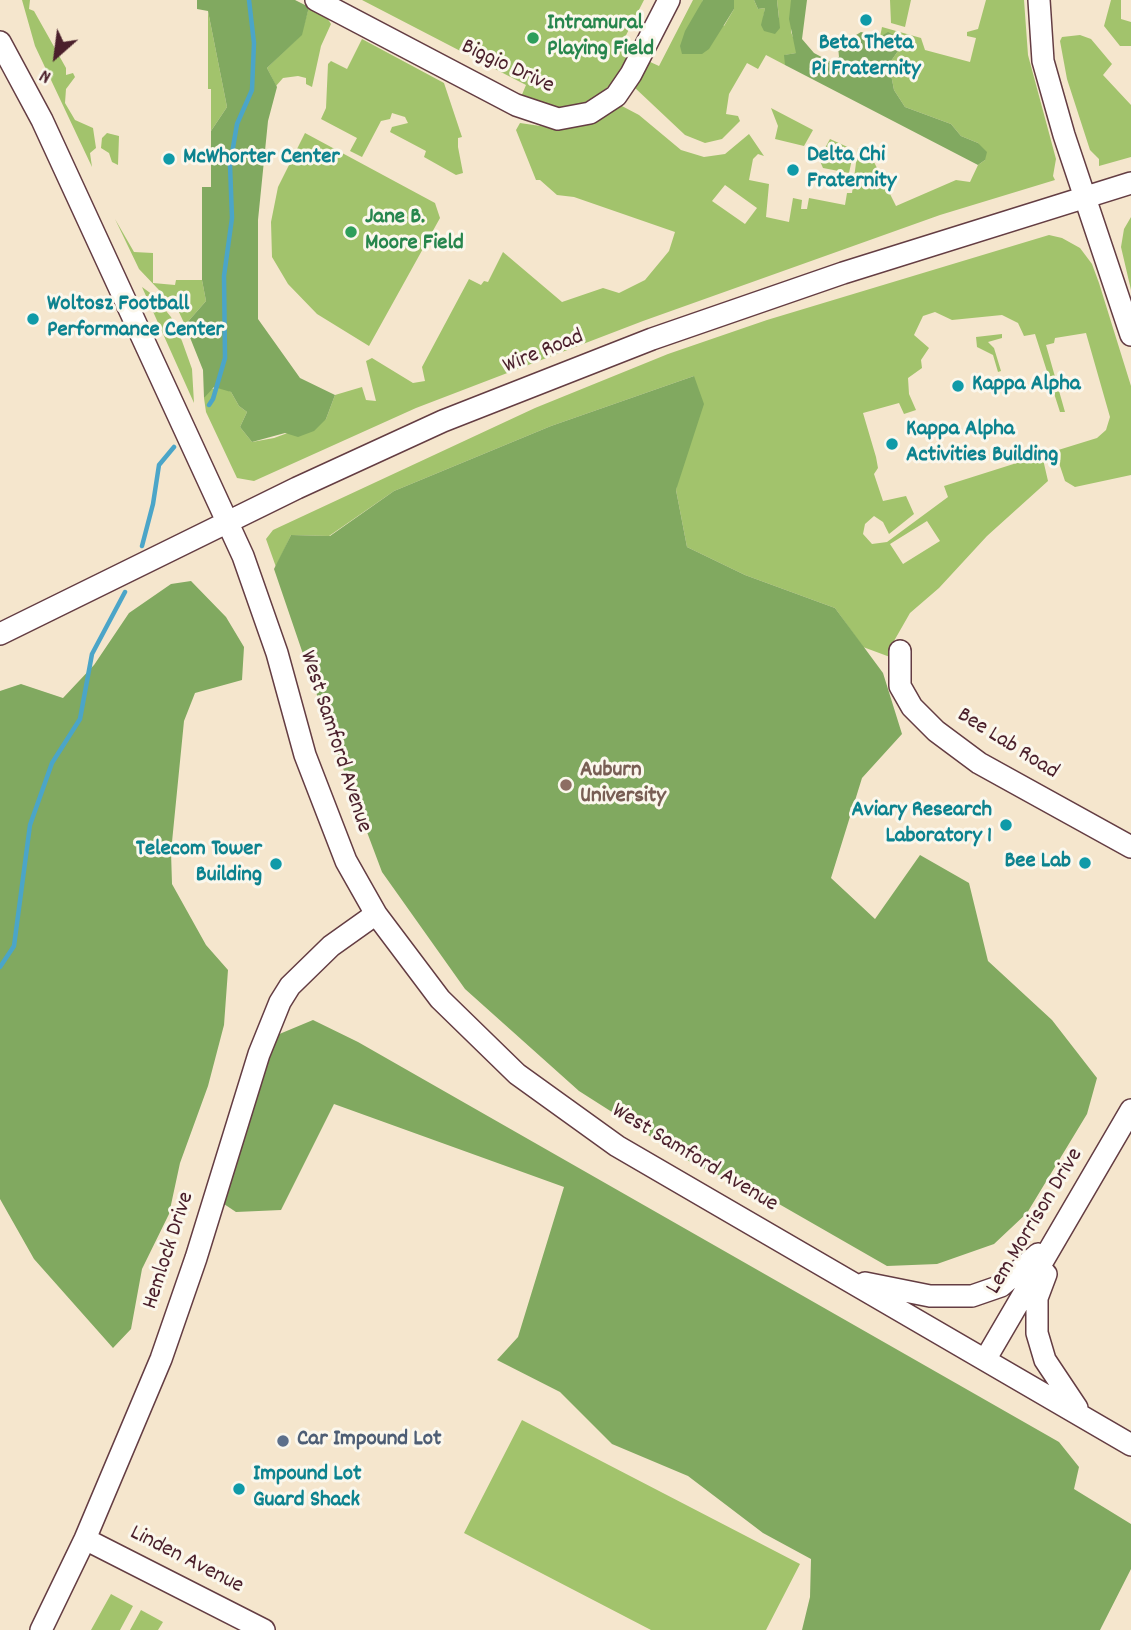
<!DOCTYPE html>
<style>
body{margin:0}
#map{position:relative;width:1131px;height:1630px;overflow:hidden;background:#f5e6cd;font-family:Dekko,sans-serif}
canvas{display:block}
.north{position:absolute;left:21px;top:21px;width:70px;height:70px;-webkit-text-stroke:5px #fbf7ec;paint-order:stroke;rotate:208deg;font-size:19px;font-weight:700;line-height:28px;text-align:center;color:#4a1f2b}
.north::after{content:'';display:block;margin:auto;width:24px;height:32px;background:#4a1f2b;clip-path:polygon(50% 0,100% 100%,50% 72%,0 100%)}
</style>
<div id="map">
<canvas width="1131" height="1630"></canvas>
<div class="north">N</div>
</div>
<script>
const g = document.querySelector('canvas').getContext('2d');
g.lineJoin = 'round';
function fillPath(path, color) { g.fillStyle = color; g.fill(path, 'evenodd'); }
const shape = rows => new Path2D(rows.map(r => 'M' + r).join(''));
function stroke(path, color, width, dash) { g.strokeStyle = color; g.lineWidth = width; g.lineCap = dash ? 'butt' : 'round'; g.setLineDash(dash || []); g.stroke(path); }
function drawText(font, color, halo, rows, align = 'center') {
  g.font = font + ' Dekko,sans-serif'; g.lineWidth = 6; g.setLineDash([]); g.textBaseline = 'middle'; g.strokeStyle = halo; g.fillStyle = color; for (const [text, x, y, turn = 0] of rows) {
    g.save(); g.translate(x, y); g.rotate((+turn || 0) * Math.PI / 180); g.textAlign = isNaN(turn) ? turn : align; if (halo) g.strokeText(text, 0, 0); g.fillText(text, 0, 0); g.restore();
  }
}
fillPath(shape([
 [22,0,30,0,29,9,34,11,66,68,66,75,73,73,75,77,66,89,65,103,75,120,93,128,96,148,90,153,92,167,35,46],
 [362,0,644,0,621,45,633,53,616,80,589,103,563,110,521,97,526,85],
 [693,0,703,0,700,10,724,26,734,9,734,0,754,0,758,9,765,8,763,19,779,18,777,0,791,0,791,32,796,45,796,53,785,55,785,65,766,55,758,69,747,63,729,94,726,114,738,116,740,121,722,139,705,143,685,135,634,87,648,61,659,66],
 [890,0,911,0,905,27,891,23],
 [986,0,1024,0,1028,55,1056,159,1053,176,1055,180,940,215,643,321,416,408,254,481,237,478,206,412,204,398,208,390,221,387,231,392,239,406,247,412,240,427,252,442,274,438,326,419,335,395,362,387,366,400,376,401,366,361,372,358,413,383,425,381,422,367,469,279,481,285,484,281,488,282,503,252,562,302,603,288,619,293,645,280,669,251,675,232,574,197,557,195,540,180,536,180,516,130,520,123,554,128,577,127,598,120,620,105,639,115,681,150,704,157,725,154,749,134,764,156,758,154,753,159,749,180,769,184,766,217,789,222,793,198,802,200,801,209,807,209,809,198,845,205,847,193,852,193,858,148,873,160,896,206,956,180,970,182,978,165,985,160,978,143,961,136,951,124,905,107,894,90,889,64,898,51,880,37,882,27,921,38,925,50,970,62,976,38,967,36,967,32,978,29],
 [725,185,757,208,745,224,712,201],
 [1111,0,1121,0,1121,19,1131,22,1131,46,1120,46,1104,26],
 [309,7,326,16,331,24,321,46,312,87,306,84,306,78,298,76,283,78,276,86,267,68,301,35],
 [208,11,227,107,211,131,211,89,208,89],
 [1080,35,1091,39,1112,64,1103,75,1131,105,1131,157,1099,166,1099,159,1090,150,1067,79,1060,41,1062,37],
 [362,39,444,83,462,137,458,138,458,147,463,173,456,175,424,157,426,151,390,132,392,127,408,123,405,117,392,113,390,119,381,121,362,157,350,151,357,138,321,119,326,108,328,64,331,61,347,69],
 [771,108,813,130,804,146,775,139,778,126],
 [107,133,119,136,118,165,112,162,109,153,101,148,102,138],
 [305,133,435,203,440,218,369,346,317,314,288,284,272,257,271,222,278,187],
 [830,139,854,150,849,173,823,168,819,159],
 [1131,217,1131,290,1121,247,1124,229],
 [115,219,134,252,153,253,153,283,175,285,176,280,202,280,206,301,185,325,178,310,139,269],
 [1049,235,1062,238,1080,248,1092,264,1099,283,1131,386,1131,475,1075,487,1065,481,1055,451,1097,438,1106,430,1110,417,1086,333,1055,338,1054,343,1046,345,1065,412,1060,412,1035,334,1024,336,1018,323,1002,315,952,320,935,312,923,316,914,335,929,348,921,360,922,368,908,378,909,394,916,410,904,414,899,403,863,413,876,457,878,468,874,474,883,501,906,496,914,514,889,534,883,522,874,516,865,524,863,534,872,544,887,542,948,497,944,486,1042,455,1048,481,987,536,939,588,910,613,894,641,890,657,863,647,835,608,745,575,687,547,676,490,694,376,551,426,394,491,329,536,291,535,276,567,266,539,273,530,535,408,668,354,767,320],
 [927,521,940,541,903,564,890,544],
 [142,287,153,295,171,317,182,341,192,369,194,403],
 [1002,334,1002,338,988,342,994,348,1001,371,998,372,993,355,977,347,976,337],
 [522,1420,800,1564,766,1630,651,1630,464,1533],
 [111,1594,133,1606,120,1630,91,1630],
 [141,1610,163,1622,158,1630,130,1630]
]), '#a2c36c');
fillPath(shape([
 [197,0,295,0,309,7,302,35,267,68,277,87,268,121,258,220,258,319,300,378,335,395,326,419,314,431,298,437,285,433,252,442,240,427,247,412,239,406,231,392,214,387,204,398,203,370,185,325,206,301,202,280,202,187,211,187,211,131,227,107,208,11,197,9],
 [703,0,734,0,734,9,709,49,702,54,682,54,680,46,685,31],
 [754,0,777,0,780,28,775,34,764,31,761,25,765,8,758,9],
 [791,0,807,0,802,39,814,53,831,62,839,57,838,46,861,32,880,37,888,32,897,37,898,51,889,64,894,90,905,107,951,124,961,136,978,143,987,152,985,160,978,165,785,65,784,55,796,53,789,19],
 [694,376,704,404,676,490,687,547,745,575,835,608,883,673,902,734,862,778,831,878,875,919,920,855,969,883,988,961,1052,1020,1097,1078,1087,1114,1027,1213,994,1244,937,1264,887,1266,772,1200,692,1163,579,1091,465,989,382,872,332,739,274,569,291,535,330,536,394,491,551,426],
 [191,581,226,617,244,647,242,680,195,693,184,721,171,852,172,884,206,945,228,970,224,1025,208,1086,180,1163,169,1214,142,1269,131,1329,113,1348,34,1259,0,1199,0,691,21,684,63,698,94,665,129,613,171,584],
 [313,1020,358,1042,1059,1442,1079,1467,1074,1489,1131,1524,1131,1569,1100,1630,802,1630,810,1597,811,1559,763,1533,688,1476,612,1444,560,1392,497,1360,518,1337,564,1187,334,1104,281,1210,236,1212,215,1198,265,1040]
]), '#81a960');
stroke(shape([
 [209,405,213,399,225,358,224,276,232,218,230,165,237,124,252,90,254,43,249,0],
 [142,546,153,504,159,465,174,447],
 [0,967,14,946,30,825,52,763,80,719,92,654,125,592]
]), '#4ba5c8', 4.5);
const minor = shape([
 [316,0,516,105,558,119,590,113,616,96,631,74,669,0],
 [1039,0,1043,61,1064,135,1131,335],
 [0,42,42,120,243,556,277,653,305,755,346,861,376,914,440,999,517,1074,617,1146,1131,1445],
 [0,634,297,488,443,421,652,339,843,273,1131,183],
 [900,651,900,686,912,707,936,731,979,763,1131,847],
 [1046,1274,1037,1298,1037,1333,1045,1360,1077,1408],
 [865,1283,930,1296,972,1296,1001,1286,1038,1254],
 [985,1360,1131,1110],
 [85,1539,264,1630],
 [41,1630,85,1539,161,1359,196,1258,259,1054,280,1002,290,986,331,946,376,914]
]);
stroke(minor, '#643d43', 24);
stroke(minor, '#fff', 21);
for (const [x, y, r, color] of [
 [866,20,7,"#0f9aa8"],
 [533,38,7,"#2e9e5b"],
 [169,159,7,"#0f9aa8"],
 [793,170,7,"#0f9aa8"],
 [351,232,7,"#2e9e5b"],
 [33,319,7,"#0f9aa8"],
 [958,386,7,"#0f9aa8"],
 [892,444,7,"#0f9aa8"],
 [566,785,7,"#8d6e63"],
 [1006,825,7,"#0f9aa8"],
 [1085,863,7,"#0f9aa8"],
 [276,864,7,"#0f9aa8"],
 [283,1441,7,"#5c6f8a"],
 [239,1489,7,"#0f9aa8"]
]) { const dot = new Path2D(); dot.arc(x, y, r, 0, 2 * Math.PI); g.fillStyle = color; g.fill(dot); stroke(dot, '#fbf7ec', 2.5); }
drawText('bold 23px', '#27864d', '#fbf7ec', [
 ["Intramural",547,25],
 ["Playing Field",547,51],
 ["Jane B.",365,219],
 ["Moore Field",365,245]
], 'left');
drawText('bold 23px', '#0d838f', '#fbf7ec', [
 ["Beta Theta",866,45,"center"],
 ["Pi Fraternity",866,71,"center"],
 ["Delta Chi",807,157],
 ["Fraternity",807,183],
 ["McWhorter Center",183,159],
 ["Woltosz Football",47,306],
 ["Performance Center",47,332],
 ["Kappa Alpha",972,386],
 ["Kappa Alpha",906,431],
 ["Activities Building",906,457],
 ["Aviary Research",992,812,"right"],
 ["Laboratory 1",992,838,"right"],
 ["Telecom Tower",262,851,"right"],
 ["Building",262,877,"right"],
 ["Bee Lab",1071,863,"right"],
 ["Impound Lot",253,1476],
 ["Guard Shack",253,1502]
], 'left');
drawText('23px', '#4a1f2b', '#fbf7ec', [
 ["Biggio Drive",507,68,25],
 ["Wire Road",544,353,-22],
 ["West Samford Avenue",334,742,72],
 ["Bee Lab Road",1007,745,32],
 ["West Samford Avenue",694,1159,31],
 ["Lem Morrison Drive",1036,1222,-59],
 ["Hemlock Drive",170,1251,-72],
 ["Linden Avenue",186,1561,27]
]);
drawText('bold 23px', '#785e54', '#fbf7ec', [
 ["Auburn",580,772],
 ["University",580,798]
], 'left');
drawText('bold 23px', '#4e5e75', '#fbf7ec', [
 ["Car Impound Lot",297,1441]
], 'left');
</script>
